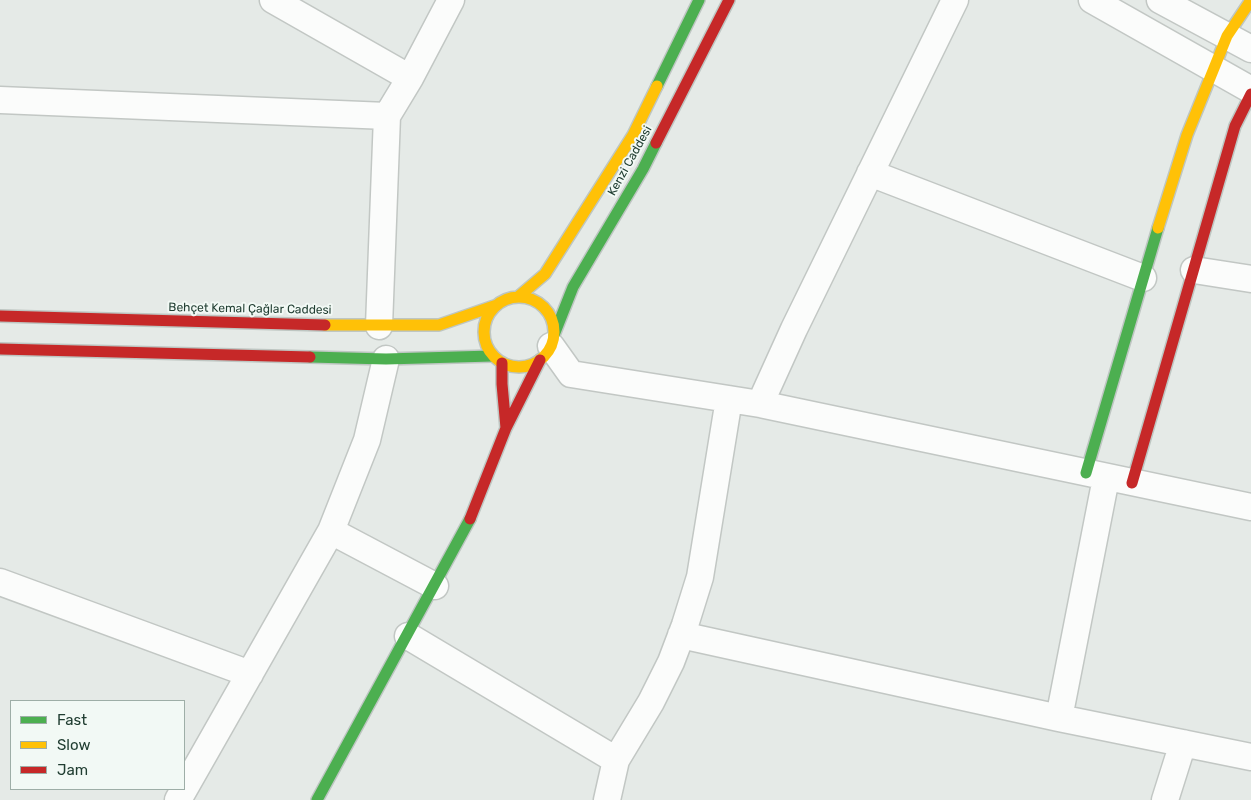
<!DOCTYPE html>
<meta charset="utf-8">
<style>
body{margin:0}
#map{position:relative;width:1251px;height:800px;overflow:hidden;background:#e5eae7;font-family:Rubik,sans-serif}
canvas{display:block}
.legend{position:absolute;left:10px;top:700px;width:175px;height:90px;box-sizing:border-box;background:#f2f9f5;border:1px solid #9eaea7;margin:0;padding:6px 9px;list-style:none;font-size:15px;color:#213e32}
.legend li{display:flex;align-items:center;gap:10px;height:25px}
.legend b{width:25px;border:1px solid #9eaea7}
</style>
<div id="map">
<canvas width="1251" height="800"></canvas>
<ul class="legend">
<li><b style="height:6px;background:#4caf50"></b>Fast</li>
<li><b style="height:6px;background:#ffc107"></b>Slow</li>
<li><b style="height:6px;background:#c62828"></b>Jam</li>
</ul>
</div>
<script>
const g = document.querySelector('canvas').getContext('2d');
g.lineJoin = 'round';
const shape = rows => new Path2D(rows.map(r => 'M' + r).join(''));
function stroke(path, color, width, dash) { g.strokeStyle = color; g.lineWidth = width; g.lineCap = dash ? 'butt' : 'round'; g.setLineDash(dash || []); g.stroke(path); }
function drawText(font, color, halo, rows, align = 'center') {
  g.font = font + ' Rubik,sans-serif'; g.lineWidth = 4; g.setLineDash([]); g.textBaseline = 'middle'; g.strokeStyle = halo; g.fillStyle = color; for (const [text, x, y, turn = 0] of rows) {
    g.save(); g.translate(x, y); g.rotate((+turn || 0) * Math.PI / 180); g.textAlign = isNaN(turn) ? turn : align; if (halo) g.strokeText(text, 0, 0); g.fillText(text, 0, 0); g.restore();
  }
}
const street = shape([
 [273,0,410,78],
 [1092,0,1251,90],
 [1160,0,1251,49],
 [0,100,387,116],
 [870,173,1143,278],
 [1194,270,1251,279],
 [379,326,387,116,410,78,451,0],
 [551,346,571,374,760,404,1251,507],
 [760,404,794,329,955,0],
 [331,531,435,586],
 [0,582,250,674],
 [681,635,1059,718,1251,757],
 [408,636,616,760,651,702,671,662,685,625,700,577,729,399],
 [1059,718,1106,478],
 [178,800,331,531,367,440,386,359],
 [607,800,616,760],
 [1165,800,1183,743]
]);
const fast = shape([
 [657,86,699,0],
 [554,335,573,287,643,169,656,143],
 [310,357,386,359,492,356],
 [1086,473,1158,228],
 [317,800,470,519]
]);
const slow = shape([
 [1158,228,1187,135,1227,36,1251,0],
 [518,297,545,274,633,135,657,86],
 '484 332a35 35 0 1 1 70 0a35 35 0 1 1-70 0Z',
 [325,325,439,325,497,305]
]);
const jam = shape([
 [656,143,729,0],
 [0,316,325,325],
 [0,349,310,357],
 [502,363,502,384,506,428,540,360],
 [1132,483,1235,126,1251,94],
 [470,519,506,428]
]);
stroke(street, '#c2c7c4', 29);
stroke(fast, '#bec6c2', 14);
stroke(slow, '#bec6c2', 14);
stroke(jam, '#bec6c2', 14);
stroke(street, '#fbfcfb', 26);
stroke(fast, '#4caf50', 11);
stroke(slow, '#ffc107', 11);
stroke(jam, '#c62828', 11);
drawText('12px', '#213e32', '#f2f9f5', [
 ["Kenzi Caddesi",630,161,-61],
 ["Behçet Kemal Çağlar Caddesi",250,309,1]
]);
</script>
